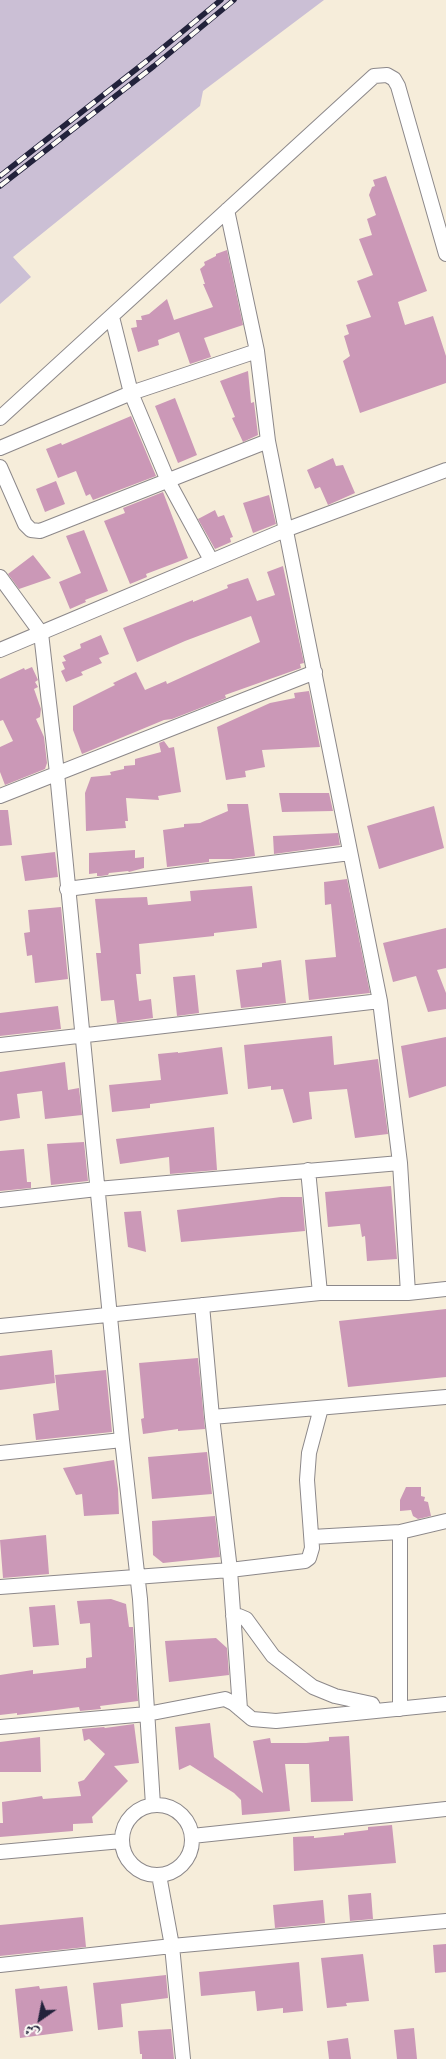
<!DOCTYPE html>
<meta charset="utf-8">
<style>
body{margin:0}
#map{position:relative;width:446px;height:2059px;overflow:hidden;background:#f6edda;font-family:"Libre Caslon Text",Amiri,serif}
canvas{display:block}
.north{position:absolute;left:15px;top:1994px;width:50px;height:50px;-webkit-text-stroke:4px #fdfcf7;paint-order:stroke;rotate:213deg;font-size:14px;font-weight:700;line-height:20px;text-align:center;color:#22223b}
.north::after{content:'';display:block;margin:auto;width:18px;height:22px;background:#22223b;clip-path:polygon(50% 0,100% 100%,50% 72%,0 100%)}
</style>
<div id="map">
<canvas width="446" height="2059"></canvas>
<div class="north">ش</div>
</div>
<script>
const g = document.querySelector('canvas').getContext('2d');
g.lineJoin = 'round';
function fillPath(path, color) { g.fillStyle = color; g.fill(path, 'evenodd'); }
const shape = rows => new Path2D(rows.map(r => 'M' + r).join(''));
function stroke(path, color, width, dash) { g.strokeStyle = color; g.lineWidth = width; g.lineCap = dash ? 'butt' : 'round'; g.setLineDash(dash || []); g.stroke(path); }
fillPath(shape([
 [0,0,324,0,203,91,200,106,13,257,31,277,0,304]
]), '#cbbfd5');
fillPath(shape([
 [386,176,427,291,398,302,405,325,433,316,446,356,446,383,360,413,343,361,350,356,344,336,349,334,346,325,371,317,357,281,373,275,359,239,372,235,367,219,376,215,369,195,372,187,375,186,373,180],
 [227,250,243,325,204,338,211,357,190,364,179,332,158,340,159,345,138,352,131,328,137,327,136,320,142,320,141,316,149,314,167,299,174,320,213,307,203,284,205,284,200,269,205,265,204,262,216,256,216,254],
 [248,371,251,403,254,402,258,435,243,442,232,418,235,417,220,381],
 [175,398,197,455,178,463,155,406],
 [131,416,156,476,93,500,90,494,86,496,76,471,58,478,46,449,61,443,62,445],
 [333,458,336,466,343,465,355,493,328,505,320,487,315,489,307,470],
 [56,481,65,504,45,512,36,489],
 [163,492,188,558,146,574,147,577,130,584,104,521,125,513,123,508],
 [269,495,276,524,253,533,243,503],
 [215,510,218,517,224,515,233,537,230,538,231,542,215,549,198,519],
 [84,530,108,591,85,600,86,602,70,609,59,582,81,573,66,536],
 [33,555,51,578,19,589,8,574],
 [283,566,304,663,300,664,301,668,225,695,226,698,172,719,164,720,82,754,73,730,73,706,115,685,113,683,136,672,145,690,166,681,167,684,260,642,251,616,185,641,137,662,123,628,193,600,193,602,228,588,227,585,248,578,257,601,275,595,267,572],
 [101,635,109,654,99,658,102,663,81,672,83,675,66,682,61,671,65,669,62,662,66,661,63,656,81,648,80,644],
 [32,667,38,680,35,682,38,687,34,689,41,709,40,717,36,719,44,737,47,763,45,769,5,785,0,772,0,747,13,741,3,720,0,721,0,679,24,668,25,670],
 [309,691,320,747,262,750,265,767,245,771,246,777,226,780,217,727,270,703,295,698,294,693],
 [164,741,169,748,174,747,181,792,158,796,159,800,126,798,128,821,125,821,126,828,86,831,85,793,91,777,111,775,110,772,124,769,124,766,135,765,135,759,161,752,159,743],
 [279,793,329,793,333,811,282,812],
 [227,804,248,804,255,856,233,859,209,859,209,862,167,867,163,830,184,827,184,824,200,823,228,811],
 [434,806,444,848,379,869,367,826],
 [0,810,8,810,12,845,0,846],
 [338,833,340,845,274,854,273,836],
 [135,850,135,858,144,857,144,868,129,872,128,871,109,873,108,875,101,876,97,876,97,873,89,874,89,853],
 [55,852,58,877,25,881,21,856],
 [347,879,370,993,309,1000,305,960,336,957,331,904,325,905,324,882],
 [252,886,257,928,214,933,214,936,139,944,141,974,136,974,139,1001,151,999,153,1018,117,1023,114,1000,101,1001,96,953,101,953,95,899,147,897,148,905,191,901,190,891],
 [61,907,68,979,35,983,32,955,27,956,24,933,30,932,28,910],
 [446,928,446,968,437,970,446,993,446,1009,428,1012,416,976,393,982,383,943],
 [281,960,286,1003,241,1008,236,970,262,967,262,963],
 [195,975,199,1013,177,1016,173,977],
 [58,1006,61,1029,0,1036,0,1013],
 [332,1036,334,1065,378,1059,388,1134,355,1138,347,1089,309,1092,312,1119,293,1123,283,1089,271,1090,271,1086,248,1089,244,1045],
 [446,1037,446,1086,409,1098,401,1046],
 [222,1047,228,1094,150,1104,150,1108,112,1112,109,1085,161,1080,158,1054,178,1052,178,1053],
 [65,1062,68,1090,79,1088,82,1115,45,1119,42,1091,17,1094,20,1118,0,1121,0,1072],
 [214,1127,217,1170,170,1174,169,1157,120,1164,116,1139],
 [84,1142,88,1181,51,1185,47,1144],
 [24,1149,27,1182,31,1182,31,1188,0,1191,0,1151],
 [391,1186,397,1259,367,1261,365,1236,362,1237,360,1224,328,1227,325,1192],
 [281,1197,302,1197,305,1231,181,1242,177,1210],
 [141,1211,146,1252,128,1247,124,1212],
 [446,1309,446,1377,348,1387,339,1321],
 [52,1350,55,1383,0,1390,0,1356],
 [198,1358,205,1429,178,1431,178,1429,143,1434,141,1419,144,1418,139,1363],
 [106,1370,112,1432,36,1440,33,1414,59,1410,55,1375],
 [207,1452,212,1494,152,1499,148,1457],
 [114,1460,118,1489,119,1514,84,1516,82,1494,76,1495,63,1468],
 [406,1487,421,1487,421,1496,425,1497,424,1501,428,1502,431,1516,418,1519,413,1516,411,1510,400,1511,400,1500],
 [215,1516,220,1557,163,1563,153,1555,152,1521],
 [46,1535,49,1574,3,1578,0,1540],
 [111,1599,126,1604,129,1627,133,1627,138,1701,100,1706,101,1709,80,1711,79,1707,17,1715,17,1713,0,1715,0,1675,33,1670,33,1674,86,1668,86,1658,92,1657,90,1623,80,1624,77,1601],
 [55,1605,59,1645,33,1647,29,1607],
 [216,1638,227,1648,229,1675,169,1682,165,1641],
 [210,1723,214,1757,263,1793,253,1741,270,1738,271,1743,306,1743,329,1741,329,1737,349,1736,353,1801,311,1802,309,1764,285,1764,290,1811,242,1815,241,1800,234,1793,190,1765,179,1770,175,1727],
 [134,1724,139,1763,114,1766,128,1781,92,1817,93,1823,73,1824,73,1831,0,1837,0,1823,3,1823,2,1802,42,1796,43,1799,81,1796,78,1782,84,1780,105,1754,89,1739,84,1741,82,1729,104,1727,105,1728],
 [40,1737,41,1772,0,1772,0,1742],
 [392,1825,396,1863,294,1871,293,1837,314,1836,314,1838,344,1835,344,1833,368,1830,368,1827],
 [371,1893,373,1919,350,1921,348,1895],
 [323,1900,325,1923,275,1928,273,1905],
 [83,1917,86,1947,0,1956,0,1925],
 [446,1944,446,1972,435,1973,433,1945],
 [363,1954,369,2001,346,2003,347,2006,327,2008,321,1958],
 [299,1962,303,2011,283,2013,283,2008,257,2011,255,1991,201,1996,199,1972],
 [166,1975,168,1998,121,2004,123,2027,98,2030,93,1983],
 [39,1986,40,1989,67,1986,73,2031,20,2038,15,1989],
 [414,2028,417,2059,397,2059,394,2030],
 [171,2029,174,2059,142,2059,142,2054,140,2054,138,2031],
 [348,2038,351,2059,329,2059,327,2041]
]), '#cb98b7');
const minor = shape([
 [227,210,257,351,268,441,380,1001,400,1163,408,1293],
 [112,317,131,393,168,481,211,560],
 [0,418,374,76,387,75,394,79,398,86,446,254],
 [0,448,131,393,257,351],
 [0,467,25,524,31,530,40,531,268,441],
 [0,577,41,633,57,773,122,1440,140,1599,153,1805],
 [0,650,285,530,446,470],
 [0,796,315,672],
 [67,889,350,853],
 [0,1045,380,1001],
 [308,1170,320,1293],
 [0,1200,97,1189,400,1163],
 [202,1305,212,1417,230,1570,240,1709],
 [0,1326,320,1293,408,1293,446,1289],
 [212,1417,446,1397],
 [0,1453,122,1440],
 [312,1537,400,1532,446,1521],
 [0,1587,230,1570,305,1561,309,1558,312,1548,307,1480,309,1453,321,1408],
 [233,1616,239,1616,246,1619,273,1656,313,1687,335,1696,372,1704,375,1711],
 [400,1709,400,1532],
 [0,1727,147,1714,225,1699,233,1703,252,1719,276,1721,446,1704],
 '122 1840a35 35 0 1 1 70 0a35 35 0 1 1-70 0Z',
 [192,1836,446,1809],
 [0,1852,122,1841],
 [159,1875,172,1946,183,2059],
 [0,1965,172,1946,446,1921]
]);
stroke(minor, '#8c888a', 16);
stroke(minor, '#fff', 14);
const rail = shape([
 [0,176,148,60,221,0],
 [0,186,154,66,234,0]
]);
stroke(rail, '#22223b', 5.5);
stroke(rail, '#fdfcf7', 4, [11]);
</script>
